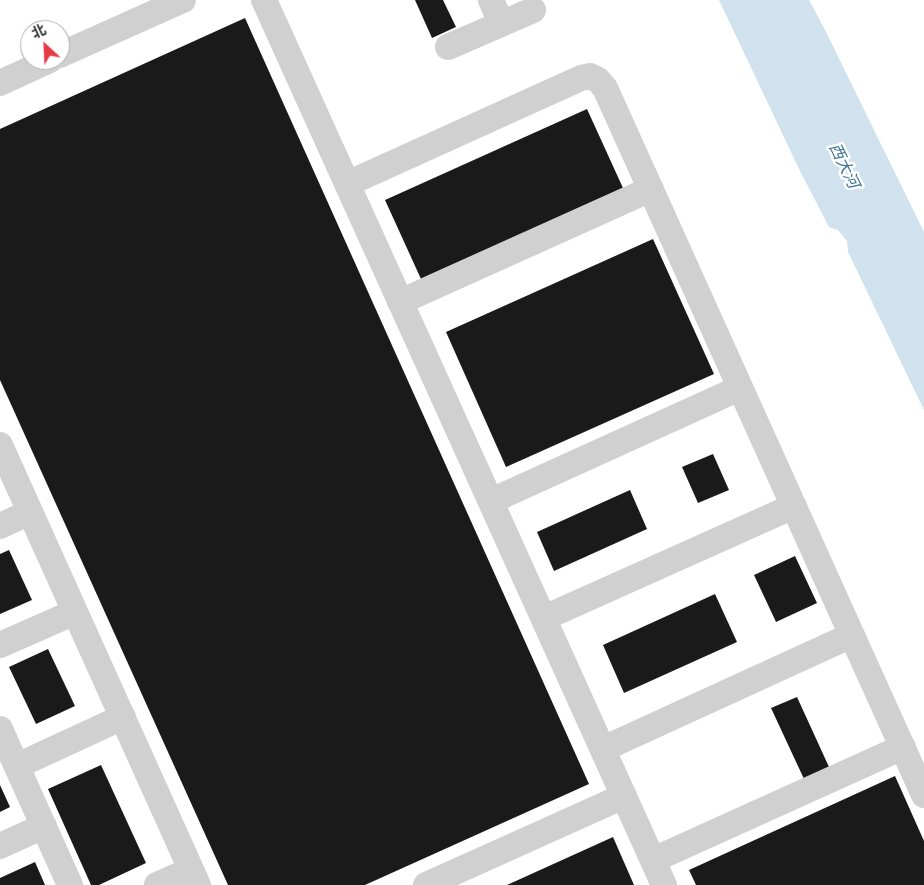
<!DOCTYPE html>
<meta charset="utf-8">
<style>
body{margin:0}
#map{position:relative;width:924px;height:885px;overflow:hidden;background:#fff;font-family:"Sofia Sans Condensed","Noto Sans SC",sans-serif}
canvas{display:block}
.north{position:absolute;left:20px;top:20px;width:50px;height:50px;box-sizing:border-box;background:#fff;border:1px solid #adadad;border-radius:50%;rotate:335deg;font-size:14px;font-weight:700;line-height:20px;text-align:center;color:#333}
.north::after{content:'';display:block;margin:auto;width:18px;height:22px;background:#e63946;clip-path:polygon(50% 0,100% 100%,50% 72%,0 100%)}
</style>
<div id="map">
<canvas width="924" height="885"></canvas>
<div class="north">北</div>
</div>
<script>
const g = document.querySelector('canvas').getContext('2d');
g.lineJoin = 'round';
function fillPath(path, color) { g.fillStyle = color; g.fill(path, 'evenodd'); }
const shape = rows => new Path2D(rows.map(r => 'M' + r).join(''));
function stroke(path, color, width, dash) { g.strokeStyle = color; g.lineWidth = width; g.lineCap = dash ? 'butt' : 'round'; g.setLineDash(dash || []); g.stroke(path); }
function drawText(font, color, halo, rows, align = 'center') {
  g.font = font + ' "Sofia Sans Condensed","Noto Sans SC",sans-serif'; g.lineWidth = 5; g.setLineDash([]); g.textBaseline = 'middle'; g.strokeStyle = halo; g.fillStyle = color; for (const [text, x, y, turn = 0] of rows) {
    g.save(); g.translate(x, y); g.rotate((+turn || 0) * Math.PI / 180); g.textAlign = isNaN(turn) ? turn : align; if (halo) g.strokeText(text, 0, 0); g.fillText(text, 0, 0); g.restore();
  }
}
fillPath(shape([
 [719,0,809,0,825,30,924,232,924,410,848,252,847,241,838,230,829,227,800,171]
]), '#cfe2ee');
fillPath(shape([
 [415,0,443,0,456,27,432,38],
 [245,18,589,784,365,885,228,885,0,380,0,129],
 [587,109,623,188,421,279,385,200],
 [653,239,714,374,506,467,446,332],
 [713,454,729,490,698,503,682,467],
 [630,490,647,529,554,571,537,532],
 [9,550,32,600,0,614,0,554],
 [795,556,817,603,776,622,754,575],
 [715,594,737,642,624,693,603,645],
 [48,649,75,706,36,724,9,667],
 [797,697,829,767,804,779,771,708],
 [101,765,146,863,99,885,91,885,48,789],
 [895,776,924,841,924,885,696,885,689,870],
 [0,785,10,807,0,812],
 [613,837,634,885,507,885],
 [35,862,45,885,0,885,0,878]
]), '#1a1a1a');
stroke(shape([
 [264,0,664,885],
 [491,0,501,23],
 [448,47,533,10],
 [60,55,183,0],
 [0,83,50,60],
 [347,184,581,78,590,76,598,80,605,88,924,795],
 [400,302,651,189],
 [0,445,198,885],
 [491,501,740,388],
 [0,526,30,512],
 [544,618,794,506],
 [0,645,75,612],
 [0,729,70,885],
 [603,749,852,635],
 [17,766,123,717],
 [0,846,44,826],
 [653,860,903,747],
 [157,885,191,870],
 [426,885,624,796]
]), '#d0d0d0', 26);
drawText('italic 16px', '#3f7597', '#fff', [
 ["西大河",843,166,64]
]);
</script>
